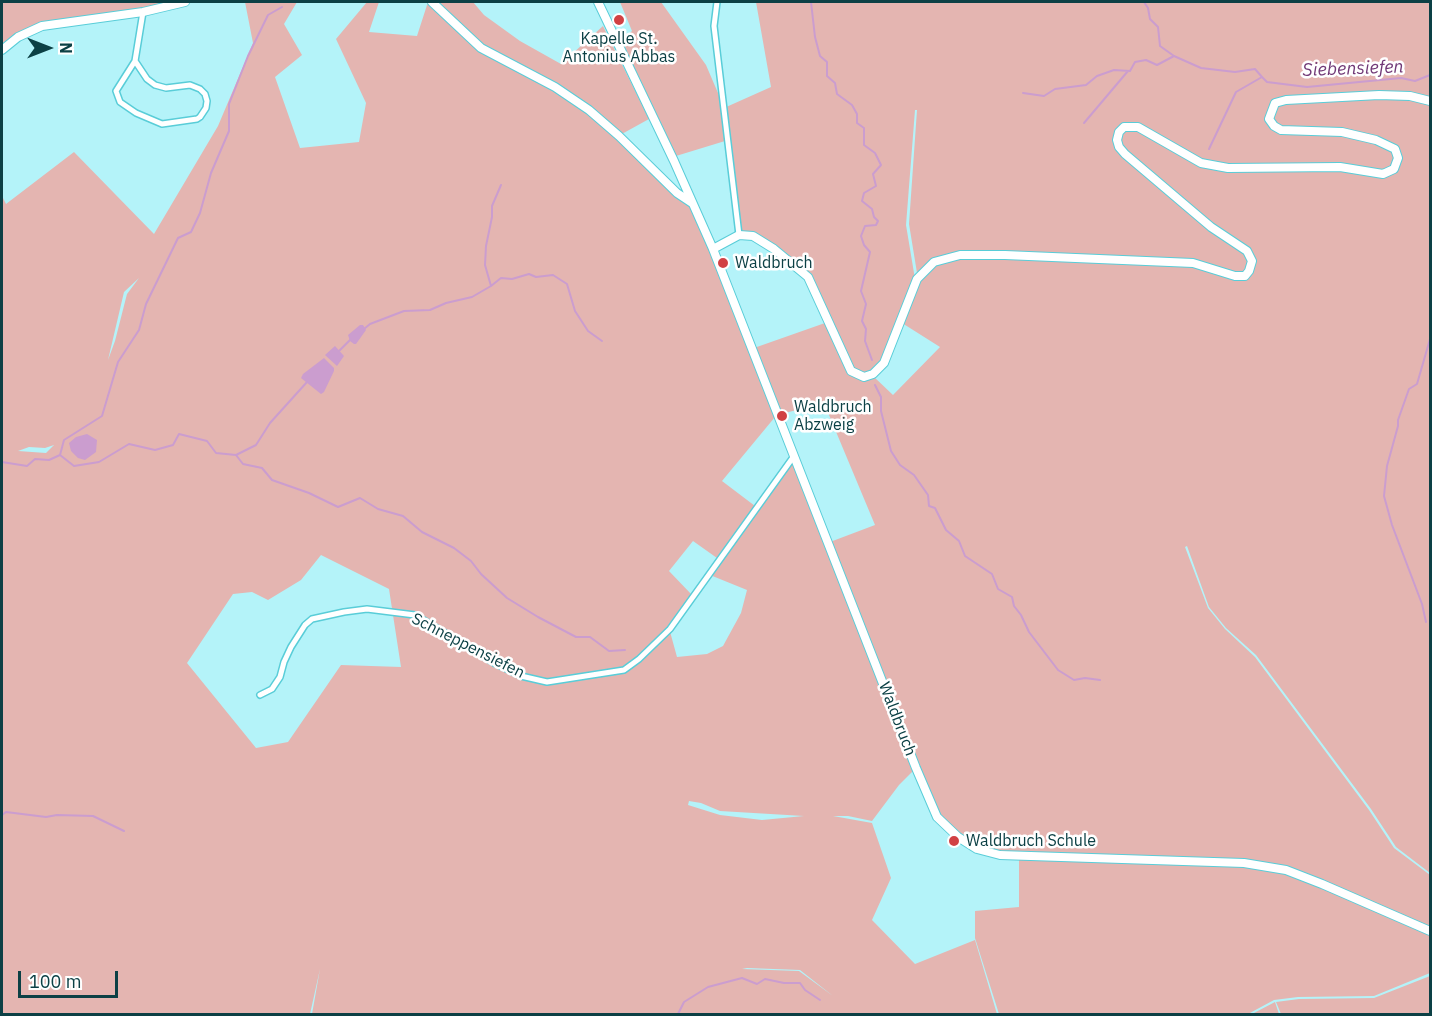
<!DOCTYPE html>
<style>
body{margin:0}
#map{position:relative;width:1432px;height:1016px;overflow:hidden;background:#b4f3f9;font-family:"IBM Plex Sans",sans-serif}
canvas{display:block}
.frame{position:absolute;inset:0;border:3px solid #0c4045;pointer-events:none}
.north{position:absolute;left:18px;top:18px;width:60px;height:60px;-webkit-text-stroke:4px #fff;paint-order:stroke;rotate:90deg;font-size:16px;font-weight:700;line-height:24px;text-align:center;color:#0c4045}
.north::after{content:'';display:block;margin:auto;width:21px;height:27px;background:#0c4045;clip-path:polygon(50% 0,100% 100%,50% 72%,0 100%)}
.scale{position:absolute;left:18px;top:971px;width:100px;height:27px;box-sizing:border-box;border:3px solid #0c4045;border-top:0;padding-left:8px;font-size:18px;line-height:21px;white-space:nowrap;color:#0c4045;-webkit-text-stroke:4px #fff;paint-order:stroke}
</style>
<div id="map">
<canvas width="1432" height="1016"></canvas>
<div class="frame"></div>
<div class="north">N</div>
<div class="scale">100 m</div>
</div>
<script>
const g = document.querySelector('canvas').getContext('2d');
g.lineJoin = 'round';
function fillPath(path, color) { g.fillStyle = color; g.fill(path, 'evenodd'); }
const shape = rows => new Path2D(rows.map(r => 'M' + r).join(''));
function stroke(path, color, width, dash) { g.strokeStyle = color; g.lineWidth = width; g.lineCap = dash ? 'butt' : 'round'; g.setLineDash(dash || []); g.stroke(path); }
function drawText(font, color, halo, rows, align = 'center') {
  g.font = font + ' "IBM Plex Sans",sans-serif'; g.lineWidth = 5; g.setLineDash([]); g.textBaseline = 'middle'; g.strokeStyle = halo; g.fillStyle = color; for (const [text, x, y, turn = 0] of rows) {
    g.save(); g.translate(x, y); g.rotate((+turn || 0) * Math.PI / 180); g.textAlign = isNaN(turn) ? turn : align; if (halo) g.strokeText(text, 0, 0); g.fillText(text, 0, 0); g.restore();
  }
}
fillPath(shape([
 [2,2,177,2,144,9,42,24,2,48],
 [245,2,297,2,284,24,302,55,275,77,300,148,359,142,366,103,336,39,367,2,379,2,369,32,417,36,428,2,430,2,480,50,554,89,587,111,691,205,711,251,775,417,722,481,755,506,717,558,693,541,669,571,692,595,669,628,677,657,707,654,723,646,741,613,747,590,710,575,794,459,915,769,899,785,872,821,848,816,833,816,872,823,891,878,872,920,915,964,975,940,997,1014,312,1014,320,969,310,1014,2,1014,2,196,6,204,74,152,154,234,218,126,253,43],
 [139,278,127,294,115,341,108,360,124,292],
 [54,445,46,453,18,451,29,447,45,448],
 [321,555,389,589,401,667,341,665,288,742,256,748,187,663,233,594,252,592,268,600,301,580],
 [689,801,701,803,720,811,804,816,762,820,720,815,688,805],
 [747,968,800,970,833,996,799,971,742,969],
 [435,2,473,2,484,15,520,41,561,64,603,26,649,119,620,135,590,109,483,47],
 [620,2,661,2,706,65,721,100,725,141,676,156,621,41,632,31],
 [756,2,1266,2,1298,3,1309,2,1430,2,1430,873,1396,847,1371,809,1256,655,1226,628,1209,607,1187,546,1185,547,1208,608,1225,629,1255,657,1369,810,1394,848,1430,875,1430,928,1322,881,1286,868,1245,861,1001,853,980,848,959,835,939,815,830,542,875,525,824,403,781,414,754,348,825,323,850,372,864,378,873,376,893,395,940,347,902,323,918,279,909,224,917,110,915,110,906,225,915,279,883,363,872,373,864,375,852,370,810,277,774,247,753,234,740,233,724,108,771,87],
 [1019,858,1244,865,1284,872,1430,933,1430,973,1374,996,1298,997,1274,1000,1248,1014,999,1014,975,938,975,911,1019,907],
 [1430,976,1430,1014,1281,1014,1276,1002,1299,999,1374,998],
 [1275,1002,1279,1014,1252,1014]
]), '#e4b5b1');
fillPath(shape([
 [360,325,363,325,366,330,356,344,354,344,350,341,348,335],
 [335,346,344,356,337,366,325,355],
 [324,358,334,368,334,371,324,392,321,394,301,378,303,374],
 [87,434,97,440,96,452,85,460,78,458,71,451,69,443,76,437]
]), '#cb9dcf');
stroke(shape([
 [811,2,815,37,820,56,827,62,827,76,835,83,837,94,852,105,857,114,857,123,864,128,864,145,875,153,881,165,873,174,876,186,864,193,862,201,872,209,874,217,878,221,876,225,865,226,861,236,864,245,870,252,861,291,866,304,862,321,866,329,865,341,872,360],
 [1144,2,1148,8,1150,19,1158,27,1160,46,1174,56],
 [1023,93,1044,96,1055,89,1086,85,1097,76,1114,70,1130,71,1135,62,1146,60,1157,65,1174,56,1201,68,1235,72,1255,69,1262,77],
 [1084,123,1128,71],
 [1209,149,1236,92,1262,77,1267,82,1307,87,1401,78,1415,81,1430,75],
 [491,286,501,278,512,279,529,274,536,277,553,275,567,284,575,311,588,331,602,341],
 [364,329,370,324,404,311,430,310,446,303,472,297,491,286,485,265,486,246,492,217,492,206,501,185],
 [339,351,350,340],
 [875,385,881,397,881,411,891,451,900,465,914,475,928,495,929,506,935,508,946,530,959,541,965,556,992,574,998,589,1012,597,1014,606,1021,615,1029,632,1058,670,1074,680,1085,678,1100,680],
 [60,455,64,440,102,416,118,362,139,330,146,304,178,238,191,232,200,213,211,173,229,131,229,104,248,56,268,15,282,7],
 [236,455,256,445,270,423,307,382],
 [2,462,27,466,35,459,49,460,60,455,74,466,99,462,129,444,155,450,173,445,179,434,207,441,216,453,236,455,243,464,262,468,272,480,309,493,338,507,360,498,378,509,403,516,422,532,454,548,471,561,481,574,507,598,538,617,576,637,590,637,609,651,625,650],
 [1426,622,1422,604,1392,525,1384,496,1387,466,1398,426,1398,420,1409,389,1417,384,1430,339],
 [2,815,6,812,46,817,57,815,93,816,124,831],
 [678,1014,684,1002,708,987,742,978,757,984,765,979,784,983,800,983,805,990,820,1000]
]), '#cb9dcf', 2);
const street = shape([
 [717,2,714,26,739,235],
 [135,61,147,79,155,85,166,88,190,85,200,89,205,94,207,101,206,108,200,117,197,119,162,124,136,113,120,102,116,91,135,61,143,12],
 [260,695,272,689,280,677,284,662,291,647,305,625,312,619,344,612,367,609,415,615,496,664,521,676,547,682,624,670,639,659,670,629,794,456]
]);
const secondary = shape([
 [432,2,481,48,555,87,589,110,619,136,677,193,692,203],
 [598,2,674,161,713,249,916,768,937,817,958,837,977,849,1000,855,1244,863,1286,870,1322,884,1430,931],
 [2,50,18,37,42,26,143,12,185,2],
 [713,249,739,235,753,236,774,249,808,277,851,371,864,377,873,374,884,363,917,279,934,262,960,255,1005,255,1193,263,1235,276,1245,276,1249,271,1252,261,1247,251,1211,227,1125,154,1119,147,1117,140,1119,132,1124,127,1138,127,1201,163,1228,168,1340,167,1383,174,1394,169,1398,158,1395,149,1376,140,1342,132,1281,130,1274,126,1269,119,1275,103,1286,100,1379,95,1410,96,1430,101]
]);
stroke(street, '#59cdd8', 8);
stroke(secondary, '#59cdd8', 10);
stroke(street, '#fff', 5);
stroke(secondary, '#fff', 8);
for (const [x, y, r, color] of [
 [619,20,6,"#d14144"],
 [723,263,6,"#d14144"],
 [782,416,6,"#d14144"],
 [954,841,6,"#d14144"]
]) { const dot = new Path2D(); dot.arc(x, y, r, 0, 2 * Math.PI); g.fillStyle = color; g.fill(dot); stroke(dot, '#fff', 2); }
drawText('16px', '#0c4045', '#fff', [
 ["Kapelle St.",619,39,"center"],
 ["Antonius Abbas",619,57,"center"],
 ["Waldbruch",735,263],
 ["Waldbruch",794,407],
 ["Abzweig",794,425],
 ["Waldbruch Schule",966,841]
], 'left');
drawText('16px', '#0c4045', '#fff', [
 ["Schneppensiefen",468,646,27],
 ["Waldbruch",897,719,69]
]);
drawText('italic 18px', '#713977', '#fff', [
 ["Siebensiefen",1353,69,-2]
]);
</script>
